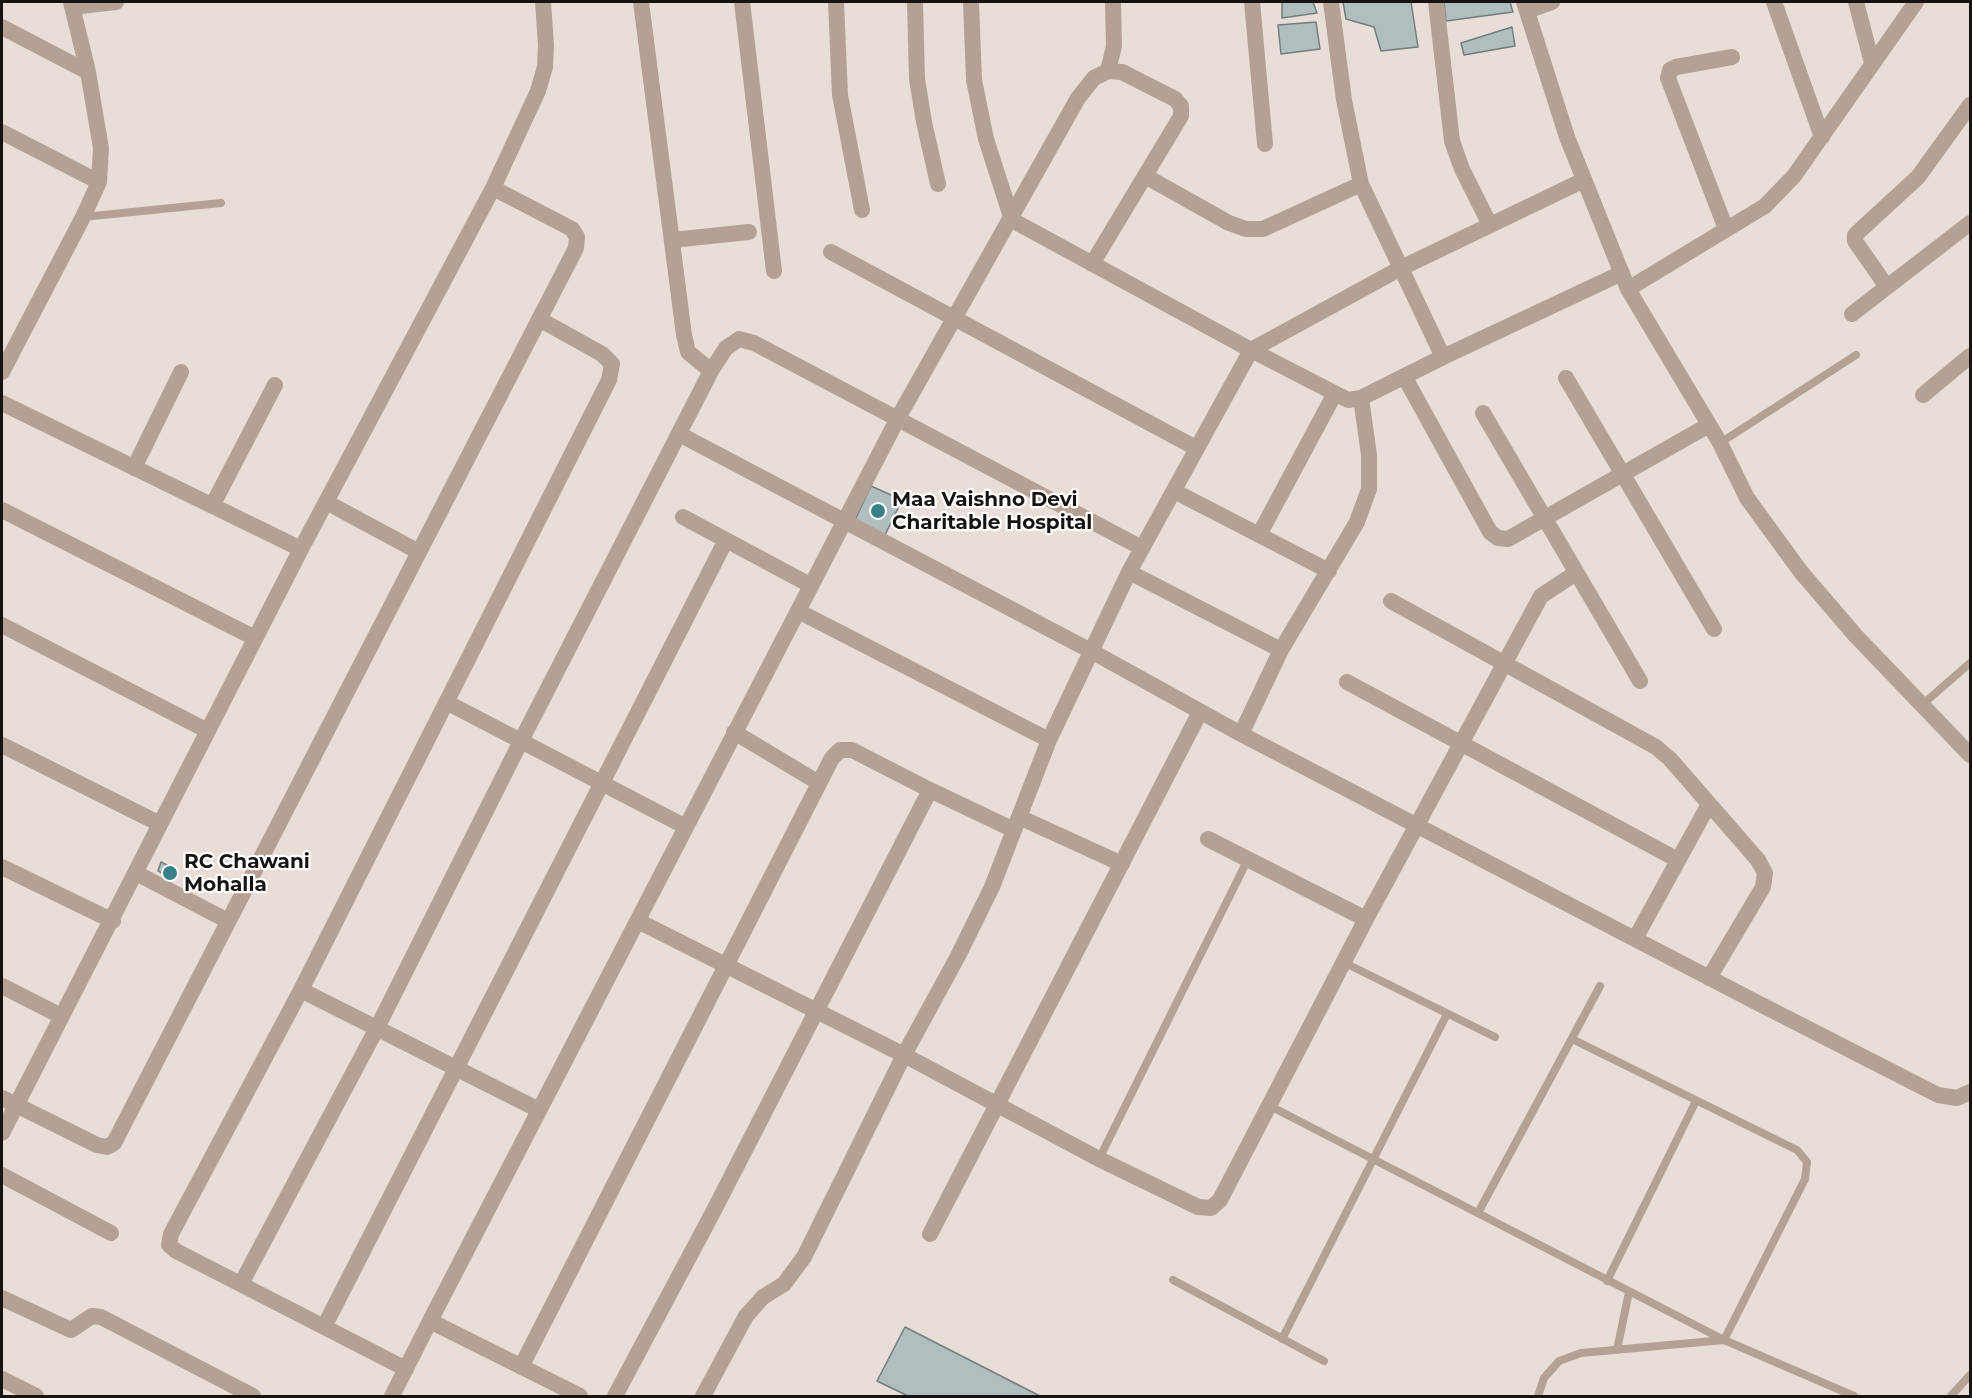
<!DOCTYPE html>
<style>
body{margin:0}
#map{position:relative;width:1972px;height:1398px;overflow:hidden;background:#e8ded7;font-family:Montserrat,sans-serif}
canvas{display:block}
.frame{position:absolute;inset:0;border:3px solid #171311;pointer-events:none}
</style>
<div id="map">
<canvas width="1972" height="1398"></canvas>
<div class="frame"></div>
</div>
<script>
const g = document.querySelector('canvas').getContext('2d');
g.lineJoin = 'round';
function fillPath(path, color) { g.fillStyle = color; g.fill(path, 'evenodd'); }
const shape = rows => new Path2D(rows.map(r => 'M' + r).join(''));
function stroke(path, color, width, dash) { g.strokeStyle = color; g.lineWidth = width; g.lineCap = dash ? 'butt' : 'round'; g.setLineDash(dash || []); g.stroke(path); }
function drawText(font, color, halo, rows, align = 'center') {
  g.font = font + ' Montserrat,sans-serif'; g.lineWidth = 4.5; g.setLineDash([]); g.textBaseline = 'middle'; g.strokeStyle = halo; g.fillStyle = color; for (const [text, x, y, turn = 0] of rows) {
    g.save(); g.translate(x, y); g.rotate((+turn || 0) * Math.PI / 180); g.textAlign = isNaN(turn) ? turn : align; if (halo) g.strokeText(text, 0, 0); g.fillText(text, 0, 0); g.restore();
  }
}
const building = shape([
 [1282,2,1313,2,1317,13,1282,18,1282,2],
 [1343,2,1411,2,1418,47,1381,51,1374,27,1346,19,1343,2],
 [1444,2,1510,2,1513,12,1446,21,1444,2],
 [1316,22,1320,49,1281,54,1278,25,1316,22],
 [1512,27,1515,46,1464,55,1461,43,1512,27],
 [871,486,902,500,884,537,854,522,871,486],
 [161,862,177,870,173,878,158,871,161,862],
 [905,1327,1040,1396,908,1396,877,1381,905,1327]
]);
fillPath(building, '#b1bebf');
stroke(building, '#717d7e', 1.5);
stroke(shape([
 [83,217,221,203],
 [1720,443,1856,355],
 [1923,704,1970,663],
 [1343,962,1495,1037],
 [1270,1106,1724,1340,1854,1396],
 [1099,1159,1248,859],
 [1478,1213,1600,986],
 [1173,1280,1324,1361],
 [1607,1281,1696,1101],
 [1282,1339,1447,1014],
 [1617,1350,1629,1292],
 [1538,1396,1544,1378,1559,1361,1581,1353,1724,1340,1805,1179,1807,1162,1797,1150,1572,1039],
 [1951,1396,1970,1375]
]), '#b5a193', 8);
stroke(shape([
 [641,2,684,335,688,352,711,371],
 [742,2,774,271],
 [836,2,840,95,862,210],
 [915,2,917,79,924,122,938,184],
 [971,2,974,80,986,139,1012,220,1251,350,1401,268,1584,180],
 [1252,2,1265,144],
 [1331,2,1344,100,1361,184,1443,357,1622,273],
 [1436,2,1452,141,1462,169,1490,225],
 [1524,2,1567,137,1628,289,1720,443,1747,498,1801,572,1855,635,1970,755],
 [1774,2,1822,137],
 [1856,2,1872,63],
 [72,7,116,2],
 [1527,11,1552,2],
 [2,27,88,72],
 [2,132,99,182],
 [1145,176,1229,223,1246,229,1263,229,1361,184],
 [1726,229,1668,78,1670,70,1676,67,1732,57],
 [672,240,749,232],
 [831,252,1196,448],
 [1092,264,1181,116,1181,106,1175,99,1122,72,1108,71],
 [1887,287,1855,241,1855,235,1918,177,1970,105],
 [1628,289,1765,206,1794,176,1916,2],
 [1852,314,1970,223],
 [2,372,83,217,99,182,101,148,88,72,71,2],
 [1404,376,1490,532,1498,538,1508,539,1709,425],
 [1566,378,1714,629],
 [1923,395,1970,356],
 [2,403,301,549,2,1133],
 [1483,413,1640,681],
 [679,434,1091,651,1241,734,1752,1000,1938,1095,1957,1098,1970,1092],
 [134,468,181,372],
 [1174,491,1329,571],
 [326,502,419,552],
 [212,506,275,385],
 [2,510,255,638],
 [683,517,810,585],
 [1259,535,1334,395],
 [301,549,493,188,538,91,545,67,546,45,543,2],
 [1129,572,1281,650],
 [1391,601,1656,747,1670,759,1758,860,1765,873,1763,887,1709,978],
 [798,611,1049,740],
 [2,625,208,731],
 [1347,682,1678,860],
 [448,703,686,827],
 [734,732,819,783],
 [1241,734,1281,650,1357,522,1369,489,1369,455,1361,398],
 [2,745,160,824],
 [1019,817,1122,864],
 [1208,839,1366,919],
 [2,867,113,921],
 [136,873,228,921],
 [638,921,904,1055,1099,1159,1198,1207,1211,1208,1220,1200,1366,919,1541,596,1576,573],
 [1635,939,1709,804],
 [2,986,61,1016],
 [301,990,539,1110],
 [2,1098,97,1145,107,1147,114,1143,576,248,577,237,572,229,493,188],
 [2,1175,111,1233],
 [930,1234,1200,712],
 [241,1284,377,1028,522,739,711,371,726,348,739,339,754,343,1142,548],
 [2,1298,71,1330,92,1316,101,1317,253,1396],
 [324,1327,726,540],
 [521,1367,832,758,840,750,852,750,930,790],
 [406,1369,176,1251,169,1245,171,1234,301,990,609,380,612,364,602,354,539,319],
 [2,1379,36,1396],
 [392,1396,430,1321],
 [580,1396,430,1321,898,418,1078,98,1094,78,1108,71,1114,46,1113,2],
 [615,1396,711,1216,930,790,1014,830,1049,740,1129,572,1251,350,1348,400,1361,398,1443,357],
 [703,1396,746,1316,763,1297,784,1284,804,1257,904,1055,958,956,992,887,1014,830]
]), '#b5a193', 16);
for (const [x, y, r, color] of [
 [878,511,8,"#398188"],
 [170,873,8,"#398188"]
]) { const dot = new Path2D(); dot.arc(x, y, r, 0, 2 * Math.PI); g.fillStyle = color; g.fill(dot); stroke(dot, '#fff', 2); }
drawText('bold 20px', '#171311', '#fff', [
 ["Maa Vaishno Devi",892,500],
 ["Charitable Hospital",892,523],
 ["RC Chawani",184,862],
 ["Mohalla",184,885]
], 'left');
</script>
